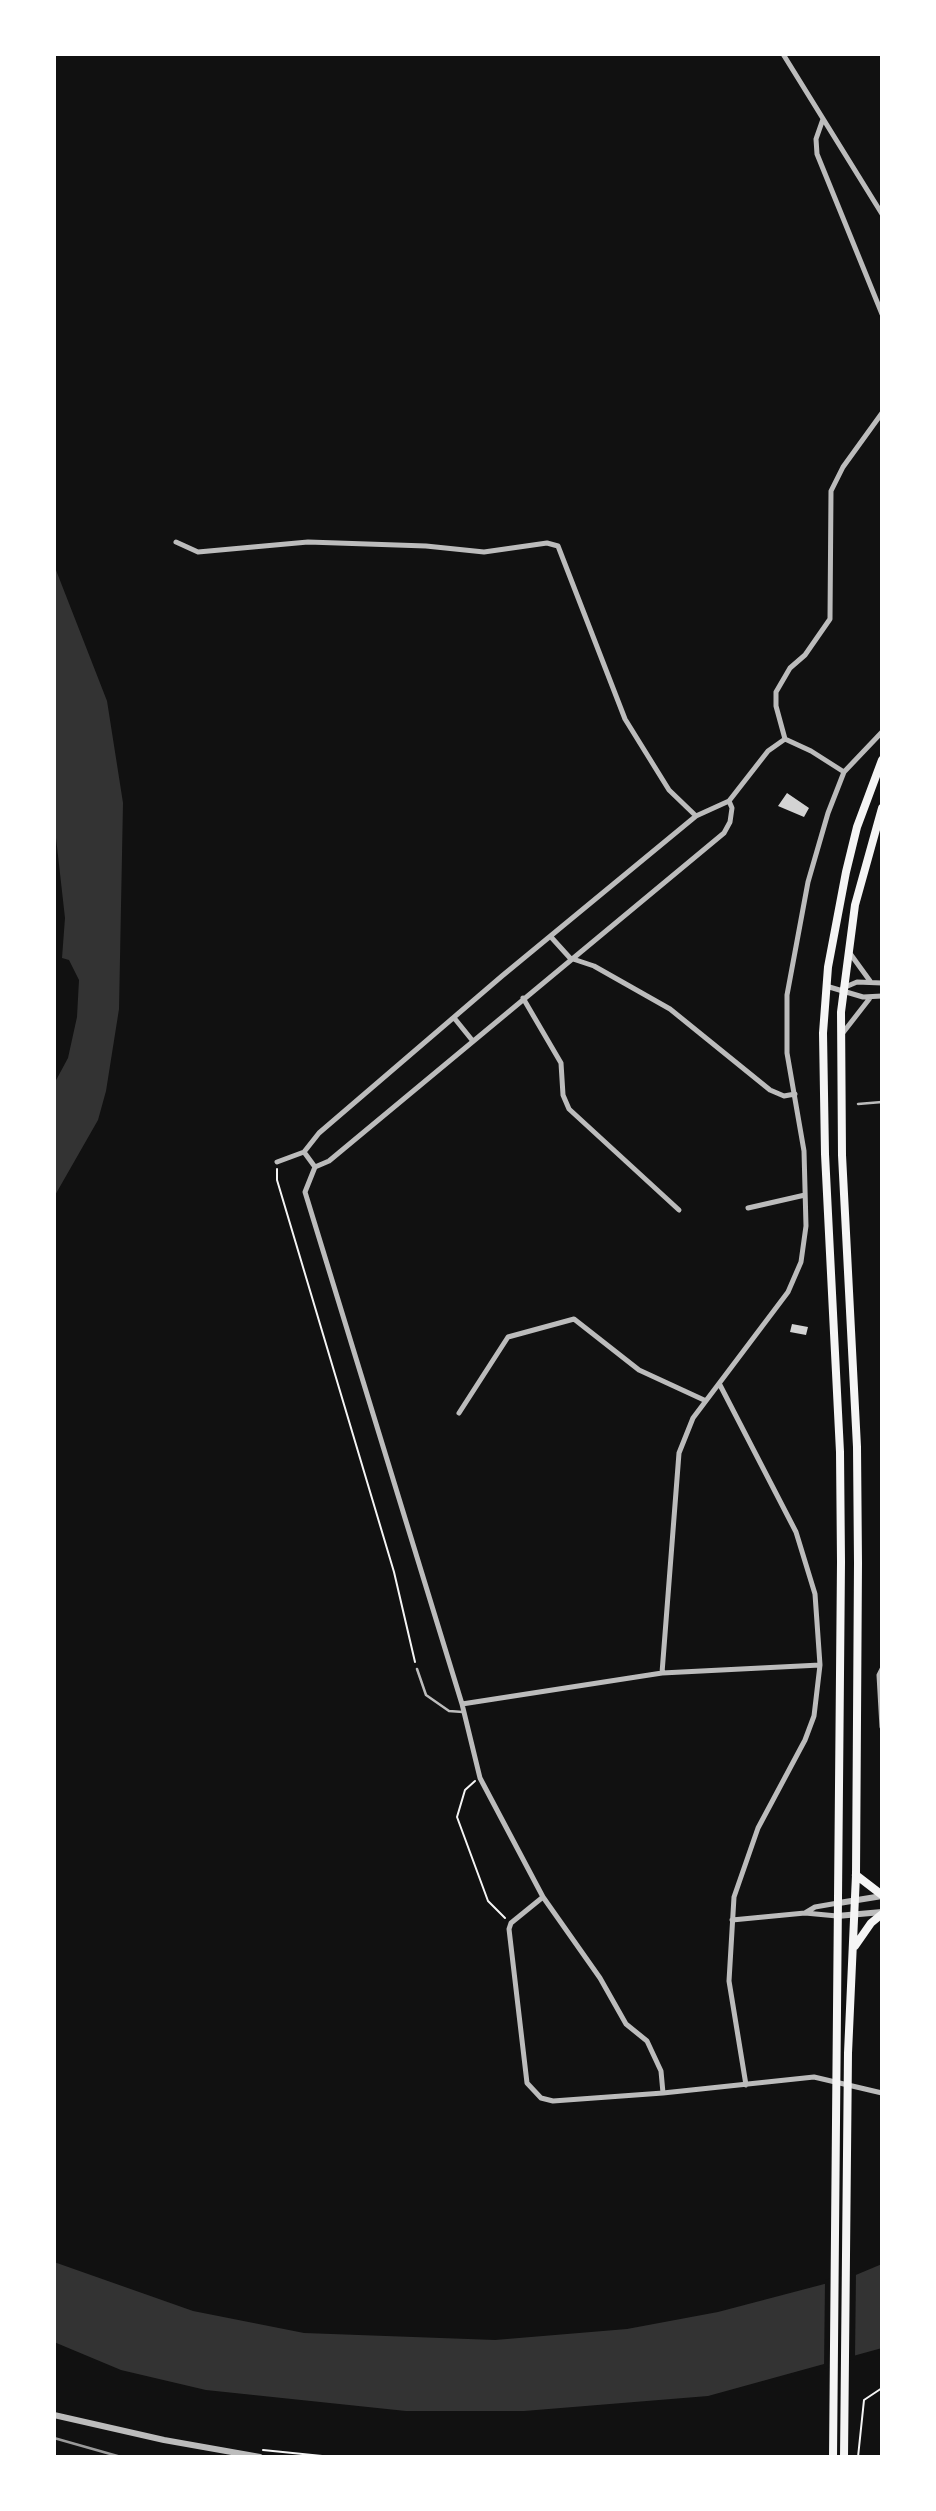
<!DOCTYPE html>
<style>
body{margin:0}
#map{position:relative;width:936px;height:2511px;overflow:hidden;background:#111;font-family:"Exo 2",sans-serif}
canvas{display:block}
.frame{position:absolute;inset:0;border:56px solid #fff;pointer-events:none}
</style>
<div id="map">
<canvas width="936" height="2511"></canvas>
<div class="frame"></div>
</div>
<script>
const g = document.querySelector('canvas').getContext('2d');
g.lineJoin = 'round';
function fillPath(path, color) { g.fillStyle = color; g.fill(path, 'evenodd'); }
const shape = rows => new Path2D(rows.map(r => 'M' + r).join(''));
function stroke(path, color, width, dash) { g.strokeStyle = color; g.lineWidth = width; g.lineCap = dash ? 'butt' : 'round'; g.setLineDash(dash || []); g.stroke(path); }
fillPath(shape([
 [54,565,107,701,123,803,119,1009,106,1091,98,1120,54,1197,54,1084,68,1058,77,1017,79,980,69,960,62,958,65,918,54,820],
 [54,2262,193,2311,304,2333,495,2340,627,2329,718,2312,851,2277,882,2264,882,2348,708,2396,524,2411,406,2411,206,2390,121,2370,54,2342]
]), '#333');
fillPath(shape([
 [856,2271,855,2359,824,2369,825,2280]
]), '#111');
fillPath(shape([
 [787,793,809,808,804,817,778,806],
 [792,1324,808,1327,806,1335,790,1332]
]), '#d3d3d3');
stroke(shape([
 [277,1169,277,1180,394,1572,415,1662],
 [475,1781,465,1790,457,1817,488,1901,505,1918],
 [263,2450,332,2457],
 [858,2457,864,2400,882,2388]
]), '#f5f5f5', 2);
stroke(shape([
 [858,1104,882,1102],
 [417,1669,426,1695,449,1711,463,1712]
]), '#bcbcbc', 2.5);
stroke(shape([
 [783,54,882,214],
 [823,119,816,139,817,154,882,314],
 [176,542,198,552,308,542,426,546,484,552,547,543,558,546,625,719,669,790,696,816],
 [785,739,776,706,776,692,790,668,805,655,830,619,831,491,843,467,882,413],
 [551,937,570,958,594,966,670,1009,770,1090,784,1096,795,1094],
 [849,952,870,981],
 [826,986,863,997,882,996],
 [843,988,857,982,882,983],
 [523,998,561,1063,563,1095,569,1109,679,1210],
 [455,1019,472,1040],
 [842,1034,870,998],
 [304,1152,319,1133,502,976,696,816,729,801],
 [304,1152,315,1167],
 [277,1162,304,1152],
 [748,1208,805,1195],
 [720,1385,796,1532,815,1594,820,1665,814,1716,805,1740,758,1828,734,1897,729,1981,746,2085],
 [459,1413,508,1337,574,1319,639,1370,704,1400],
 [882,1669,879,1675,882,1727],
 [662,1673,679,1453,693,1418,788,1292,801,1262,806,1226,804,1151,787,1053,787,995,808,882,828,813,844,772,882,732],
 [462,1704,662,1673,820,1665],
 [543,1897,511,1923,509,1929,527,2083,541,2098,553,2101,663,2093,814,2077,882,2093],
 [805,1913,815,1907,838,1903],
 [732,1920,805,1913,837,1916],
 [663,2093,661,2071,647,2041,626,2024,600,1978,543,1897,480,1778,462,1704,305,1192,315,1167,329,1161,724,833,730,822,732,808,729,801,768,751,785,739,811,751,844,772]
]), '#bcbcbc', 5);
stroke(shape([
 [839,1903,882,1896],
 [837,1916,882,1912],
 [54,2415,164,2440,260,2457]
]), '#bcbcbc', 6);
stroke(shape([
 [856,1875,882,1895],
 [855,1946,871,1923,882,1914],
 [833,2457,841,1562,840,1452,825,1154,823,1033,828,967,846,872,857,827,882,760],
 [844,2457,848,2053,856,1875,858,1563,857,1447,842,1155,841,1012,855,905,882,808]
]), '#f5f5f5', 8);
stroke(shape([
 [54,2438,121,2457]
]), '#9a9a9a', 2.5);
</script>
